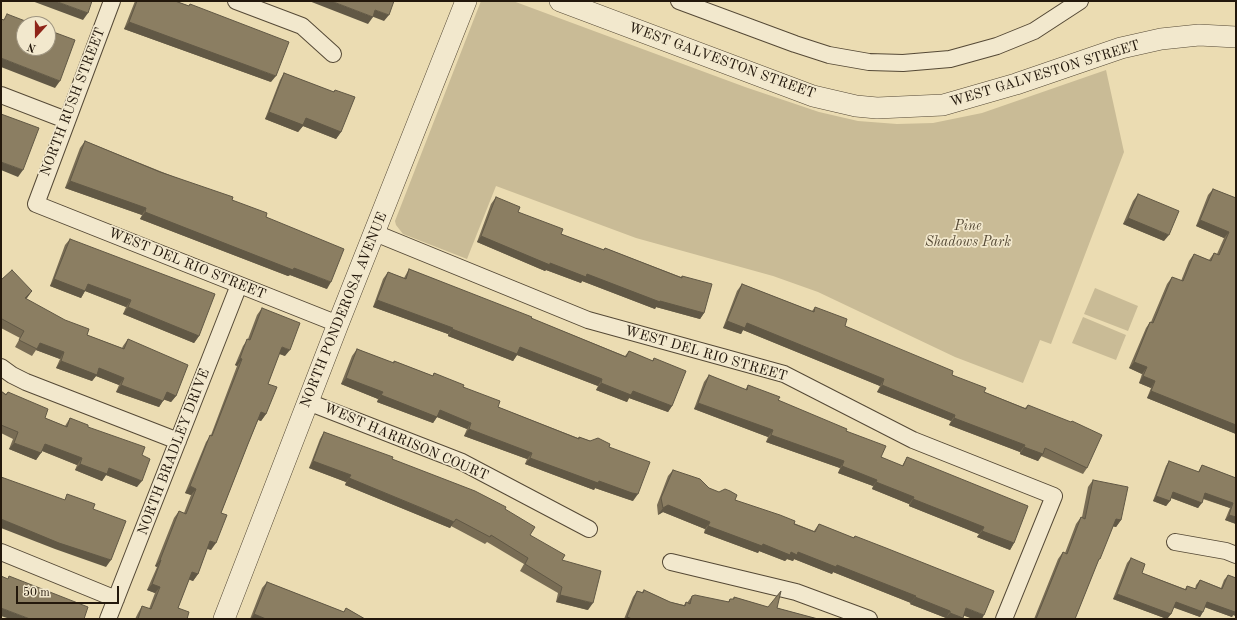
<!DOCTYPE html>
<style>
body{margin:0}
#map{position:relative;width:1237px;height:620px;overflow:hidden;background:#ebdcb2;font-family:"Old Standard TT",serif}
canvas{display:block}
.frame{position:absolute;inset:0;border:2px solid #23180c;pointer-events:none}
.north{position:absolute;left:16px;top:16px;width:40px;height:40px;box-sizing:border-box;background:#f2e8cd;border:1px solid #9f9580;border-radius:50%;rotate:201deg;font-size:11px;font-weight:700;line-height:16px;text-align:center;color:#23180c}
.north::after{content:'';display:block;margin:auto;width:14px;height:18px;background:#8f2418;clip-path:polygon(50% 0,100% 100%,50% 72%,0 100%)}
.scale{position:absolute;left:16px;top:586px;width:103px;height:18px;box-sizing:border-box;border:2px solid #23180c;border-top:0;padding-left:5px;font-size:12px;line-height:14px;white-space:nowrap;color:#23180c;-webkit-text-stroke:3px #f2e8cd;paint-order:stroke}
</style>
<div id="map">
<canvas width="1237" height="620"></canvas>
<div class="frame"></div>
<div class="north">N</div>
<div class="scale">50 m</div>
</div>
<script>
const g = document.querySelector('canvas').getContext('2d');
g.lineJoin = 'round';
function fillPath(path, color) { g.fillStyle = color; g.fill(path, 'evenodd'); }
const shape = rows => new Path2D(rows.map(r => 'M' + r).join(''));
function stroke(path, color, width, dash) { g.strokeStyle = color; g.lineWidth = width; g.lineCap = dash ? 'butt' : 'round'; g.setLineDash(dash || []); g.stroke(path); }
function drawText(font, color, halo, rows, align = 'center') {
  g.font = font + ' "Old Standard TT",serif'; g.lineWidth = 3.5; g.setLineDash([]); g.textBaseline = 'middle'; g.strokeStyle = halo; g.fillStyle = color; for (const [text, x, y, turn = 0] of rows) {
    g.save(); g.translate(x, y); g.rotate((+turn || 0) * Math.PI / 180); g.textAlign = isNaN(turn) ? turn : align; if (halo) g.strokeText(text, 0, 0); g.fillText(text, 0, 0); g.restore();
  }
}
fillPath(shape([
 [481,1,513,1,745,87,819,112,858,121,897,124,933,123,982,113,1106,70,1124,152,1051,344,1040,340,1023,383,955,357,818,292,773,276,636,238,496,186,467,259,403,234,396,225,395,221],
 [1095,288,1138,306,1128,331,1084,314],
 [1083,317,1126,335,1116,360,1072,343]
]), '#c9bb96');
const minor = shape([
 [112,1,36,204,338,324],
 [236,1,302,26,333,54],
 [679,1,795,44,829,55,869,62,903,63,950,59,997,46,1034,31,1080,1],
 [1,95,66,120],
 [375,233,588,320,784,374,913,440,1054,496,1004,619],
 [1,367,12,375,26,382,178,441],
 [308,402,462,462,589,529],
 [1175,542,1226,551,1236,555],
 [1,552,116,599],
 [671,562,796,592,869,619],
 [108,619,239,285]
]);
const tertiary = shape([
 [560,1,813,96,856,106,877,108,943,105,1016,84,1121,48,1161,39,1199,35,1236,37],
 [224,619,338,324,466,1]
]);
stroke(minor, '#554936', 18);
stroke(tertiary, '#554936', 22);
stroke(minor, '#f2e8cd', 16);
stroke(tertiary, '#f2e8cd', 21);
fillPath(shape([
 [135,1,175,1,189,6,190,4,271,82,124,29],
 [284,73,333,92,335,90,341,132,336,139,303,126,298,132,265,119,280,80],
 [85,141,232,200,266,217,327,289,290,275,288,276,140,219,142,215,65,188,80,148],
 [1213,189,1236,198,1236,434,1147,398,1151,388,1139,383,1142,374,1129,368,1146,328,1150,322,1151,322,1167,284,1172,277,1181,281,1189,261,1194,254,1209,260,1214,253,1217,254,1224,238,1196,226,1208,195],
 [1138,194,1164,241,1123,224,1133,201],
 [496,197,518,212,561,234,603,250,605,248,681,277,682,276,704,313,700,319,656,307,655,309,582,281,581,283,546,270,545,271,477,242,491,204],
 [70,239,199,336,194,343,123,314,126,307,85,291,81,298,50,286,65,245],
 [409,269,625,356,629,351,652,361,654,358,672,406,668,412,629,398,627,402,596,390,598,386,517,355,513,361,448,336,448,334,373,307,383,279,388,272,404,278],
 [1,280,32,291,26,299,87,335,122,348,123,346,128,339,176,396,171,402,164,399,159,407,116,392,119,385,96,376,92,381,56,368,60,359,36,350,32,356,15,347,20,338,1,328],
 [742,284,812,311,815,307,845,326,952,375,984,392,1025,408,1028,405,1087,468,1083,474,1041,456,1038,461,1020,454,1020,452,949,425,951,421,877,392,880,386,743,330,741,334,723,328,737,291],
 [262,308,285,356,279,354,268,384,266,414,261,421,258,420,248,444,221,513,211,550,207,549,198,574,193,581,189,579,178,608,187,619,135,619,138,613,142,606,149,609,155,593,147,590,157,567,155,566,174,518,179,511,184,513,191,495,185,493,206,442,211,435,237,366,235,365,243,346,248,339,257,315],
 [357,349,393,363,394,361,433,376,434,373,463,387,498,407,578,438,579,437,609,447,633,501,627,499,595,488,594,490,525,464,527,459,464,436,467,429,437,417,433,423,377,402,378,399,341,384,352,356],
 [709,375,745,390,748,385,778,400,846,431,881,457,902,466,907,457,1014,543,1010,550,977,537,979,534,909,506,909,504,872,489,873,486,838,473,840,468,766,442,768,437,694,409,704,382],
 [1,391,6,394,8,392,45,418,65,426,70,418,142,455,137,487,106,475,102,481,75,470,77,465,42,451,36,460,9,449,13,439,1,433],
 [324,432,392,459,505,509,530,535,562,560,588,610,556,602,558,593,520,571,524,564,487,542,485,544,451,526,450,528,345,485,346,482,309,468,320,439],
 [1169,461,1198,472,1202,465,1236,478,1236,524,1225,520,1230,508,1203,499,1198,508,1171,498,1170,501,1166,506,1153,501,1166,466],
 [673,470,709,488,735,500,814,531,819,524,853,538,855,536,982,619,973,619,964,615,962,619,945,619,946,618,910,604,911,603,833,572,832,574,794,559,793,561,787,559,785,561,759,551,758,553,704,533,705,529,663,512,658,515,657,505,668,476],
 [1093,480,1121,520,1116,527,1113,526,1096,566,1075,619,1034,619,1058,559,1063,552,1065,553,1076,524,1081,517,1082,517,1088,487],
 [1131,558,1142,573,1185,589,1187,586,1195,589,1196,585,1200,580,1221,588,1224,580,1228,575,1236,578,1236,616,1233,615,1232,617,1205,607,1200,617,1174,607,1171,614,1167,619,1113,599,1127,563],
 [267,582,344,612,346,608,365,619,250,619,262,588],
 [644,590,670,602,684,605,686,602,687,603,692,596,728,602,730,599,733,599,734,597,768,607,777,608,818,619,624,619,633,597,637,591,642,592]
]), '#786c54');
fillPath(shape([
 [32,1,55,1,88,13,83,20],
 [309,1,331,1,373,17,368,24],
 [375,10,389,15,384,21,371,16],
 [129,22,276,76,271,82,124,29],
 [1,58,60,81,55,88,1,67],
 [269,112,306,118,341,132,336,139,303,126,298,132,265,119],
 [1,162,23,170,18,177,1,170],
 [70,181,146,208,142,215,65,188],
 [145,212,294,268,331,282,327,289,290,275,288,276,140,219],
 [1128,218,1169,235,1164,241,1123,224],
 [1200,220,1229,232,1224,238,1196,226],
 [481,236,550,263,587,274,660,301,704,313,700,319,656,307,655,309,582,281,581,283,546,270,545,271,477,242],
 [54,279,88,284,131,300,126,307,85,291,81,298,50,286],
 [32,291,27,298,20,305,25,298],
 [377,300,453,328,448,334,373,307],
 [128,307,199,336,194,343,123,314],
 [727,321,747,323,884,379,880,386,743,330,741,334,723,328],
 [452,329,520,347,602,379,598,386,517,355,513,361,448,336],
 [40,343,64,352,60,359,36,350],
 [282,347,290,350,285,356,278,353],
 [240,358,242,359,237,366,235,365],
 [61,361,99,368,124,378,119,385,96,376,92,381,56,368],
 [1134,362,1147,367,1142,374,1129,368],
 [1143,376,1155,381,1151,388,1139,383],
 [346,378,383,392,378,399,341,384],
 [601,383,633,391,672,406,668,412,629,398,627,402,596,390],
 [121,385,163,401,159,407,116,392],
 [882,385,955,415,951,421,877,392],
 [1151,391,1236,425,1236,434,1147,398],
 [167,392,176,396,171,402,162,399],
 [381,395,440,410,471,423,467,429,437,417,433,423,377,402],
 [698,403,773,430,768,437,694,409],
 [261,412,266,414,261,421,256,419],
 [954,418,1025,445,1020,452,949,425],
 [469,429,532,453,527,459,464,436],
 [771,435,844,461,840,468,766,442],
 [14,443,41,453,36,460,9,449],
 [45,444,82,458,77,465,40,450],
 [1024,447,1043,454,1038,461,1020,454],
 [530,458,638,494,633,501,627,499,595,488,594,490,525,464],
 [313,461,351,475,346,482,309,468],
 [80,464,109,468,142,481,137,487,106,475,102,481,75,470],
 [842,466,877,480,873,486,838,473],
 [349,478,454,522,450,528,345,485],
 [876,482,914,497,909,504,872,489],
 [190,486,196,489,191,495,185,493],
 [1173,492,1202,503,1198,508,1169,497],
 [1205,493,1233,503,1230,508,1202,498],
 [1156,496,1170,501,1166,506,1153,501],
 [913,499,984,527,979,534,909,506],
 [668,505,710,522,705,529,663,512,658,515,663,508],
 [1229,515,1236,517,1236,524,1225,520],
 [1,519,111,560,106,567,55,549,1,528],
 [1116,519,1121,520,1116,527,1111,526],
 [708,526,763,544,791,552,798,552,837,565,916,596,911,603,833,572,832,574,794,559,793,561,787,559,785,561,759,551,758,553,704,533],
 [982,531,1014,543,1010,550,977,537],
 [210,541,216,543,211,550,206,548],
 [160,560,161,560,157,567,155,566],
 [192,572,198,574,193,581,187,579],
 [152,584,160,587,155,593,147,590],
 [1117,594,1171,614,1167,619,1113,599],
 [560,595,593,603,588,610,556,602],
 [915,597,950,611,946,618,910,604],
 [1176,602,1203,612,1200,617,1172,607],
 [1207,602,1236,610,1236,616,1233,615,1232,617,1204,607],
 [1,608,30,619,10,619,1,616],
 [966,608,984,615,982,619,973,619,962,615],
 [950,613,963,618,962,619,945,619],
 [254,614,266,619,251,619],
 [627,617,632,619,625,619]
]), '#615845');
const building = shape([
 [55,1,92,1,88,13,55,1],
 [137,1,175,1,189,6,190,4,289,42,276,76,129,22,137,1],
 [331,1,394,1,389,15,375,10,373,17,331,1],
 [7,14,33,24,24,24,24,48,48,48,48,30,75,40,60,81,1,58,1,19,4,20,7,14],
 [284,73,334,92,335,90,355,97,341,132,306,118,303,125,269,112,284,73],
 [1,114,39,128,23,170,1,162,1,114],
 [85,141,160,172,233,197,232,200,267,213,266,217,344,249,331,282,294,268,293,270,145,212,146,208,70,181,85,141],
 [1213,189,1236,198,1236,425,1151,391,1155,381,1143,376,1147,367,1134,362,1150,322,1153,323,1172,277,1183,281,1194,254,1211,261,1214,253,1219,255,1229,232,1200,220,1213,189],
 [1138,194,1179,211,1169,235,1128,218,1138,194],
 [496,197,520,207,518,212,563,229,561,234,604,250,605,248,682,278,682,276,712,284,704,313,660,301,660,302,587,274,586,277,550,263,550,265,481,236,496,197],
 [70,239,215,294,199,336,128,307,131,300,88,284,85,291,54,279,70,239],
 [409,269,532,317,531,318,626,357,629,351,653,361,654,358,686,371,672,406,633,391,631,395,601,383,602,379,520,347,517,354,452,329,453,328,377,300,388,272,406,279,409,269],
 [12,270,32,291,25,298,65,320,89,329,87,335,124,349,128,339,188,365,176,396,167,392,163,401,121,385,124,378,99,368,97,375,61,361,64,352,40,343,37,349,19,340,24,331,2,319,1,320,1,280,12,270],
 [742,284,814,312,815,307,847,319,845,326,953,371,952,375,986,388,984,392,1026,409,1028,405,1071,422,1072,421,1102,435,1087,468,1045,448,1043,454,1024,447,1025,445,954,418,955,415,882,385,884,379,747,323,745,328,727,321,742,284],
 [262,308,300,323,290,350,282,347,268,384,277,387,266,414,261,412,248,444,221,513,227,515,216,543,210,541,198,574,192,572,178,608,189,612,187,619,138,619,142,606,151,609,160,587,152,584,161,560,160,560,179,511,186,514,196,489,190,486,210,435,212,436,242,359,240,358,247,339,250,340,262,308],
 [357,349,394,363,394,361,433,376,434,373,464,385,463,387,500,401,498,407,579,439,579,437,590,441,598,438,610,444,609,447,650,462,638,494,632,493,599,481,598,483,530,458,532,453,469,429,471,423,440,410,437,417,381,395,383,392,346,378,357,349],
 [709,375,747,390,748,385,780,397,778,400,847,429,846,431,886,446,881,457,903,466,907,457,1028,506,1014,543,982,531,984,527,913,499,914,497,876,482,877,480,842,466,844,461,771,435,773,430,698,403,709,375],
 [1,391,6,395,8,392,48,409,45,418,67,427,70,418,88,425,88,427,145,447,142,455,150,459,142,481,109,468,107,474,80,464,82,458,45,444,41,453,14,443,18,432,1,425,1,391],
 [324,432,393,457,392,459,475,491,506,507,505,509,535,527,530,535,565,555,562,560,601,571,593,603,560,595,562,587,525,564,528,558,491,535,490,537,456,519,454,522,424,509,349,478,351,475,313,461,324,432],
 [1169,461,1199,472,1202,465,1236,478,1236,517,1229,515,1233,503,1205,493,1202,503,1173,492,1170,501,1156,496,1169,461],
 [673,470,700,479,709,488,719,492,725,489,730,491,737,495,735,500,780,515,795,521,794,524,815,532,819,524,854,538,855,536,886,548,994,591,984,615,966,608,963,618,950,613,950,611,915,597,916,596,837,565,836,567,798,552,797,555,791,552,790,555,763,544,762,546,708,526,710,522,668,505,663,508,661,498,673,470],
 [1,477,65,500,67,494,95,504,93,509,126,521,111,560,59,543,1,519,1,477],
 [1093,480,1128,487,1121,520,1116,519,1100,559,1099,559,1075,619,1036,619,1063,552,1067,554,1081,517,1085,519,1093,480],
 [1131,558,1145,564,1142,573,1186,590,1187,586,1196,589,1200,580,1222,589,1228,575,1236,578,1236,610,1235,612,1207,602,1203,612,1176,602,1171,614,1117,594,1131,558],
 [1,576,8,579,9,576,88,607,84,619,30,619,1,608,1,576],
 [267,582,344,612,346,608,365,619,266,619,254,614,267,582],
 [644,590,670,602,685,606,686,602,690,604,692,596,695,595,729,602,730,599,734,599,734,597,768,607,781,591,777,608,818,619,632,619,627,617,637,591,643,593,644,590]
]);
fillPath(building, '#8b7e62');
stroke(building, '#615845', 1);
drawText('14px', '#23180c', '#f2e8cd', [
 ["WEST GALVESTON STREET",722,61,20],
 ["WEST GALVESTON STREET",1045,74,-17],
 ["NORTH RUSH STREET",73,102,-69],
 ["WEST DEL RIO STREET",187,264,22],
 ["NORTH PONDEROSA AVENUE",344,310,-68],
 ["WEST DEL RIO STREET",706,354,16],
 ["WEST HARRISON COURT",406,442,23],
 ["NORTH BRADLEY DRIVE",174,452,-69]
]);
drawText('italic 14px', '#554935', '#f2e8cd', [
 ["Pine",968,226],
 ["Shadows Park",968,242]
]);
</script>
